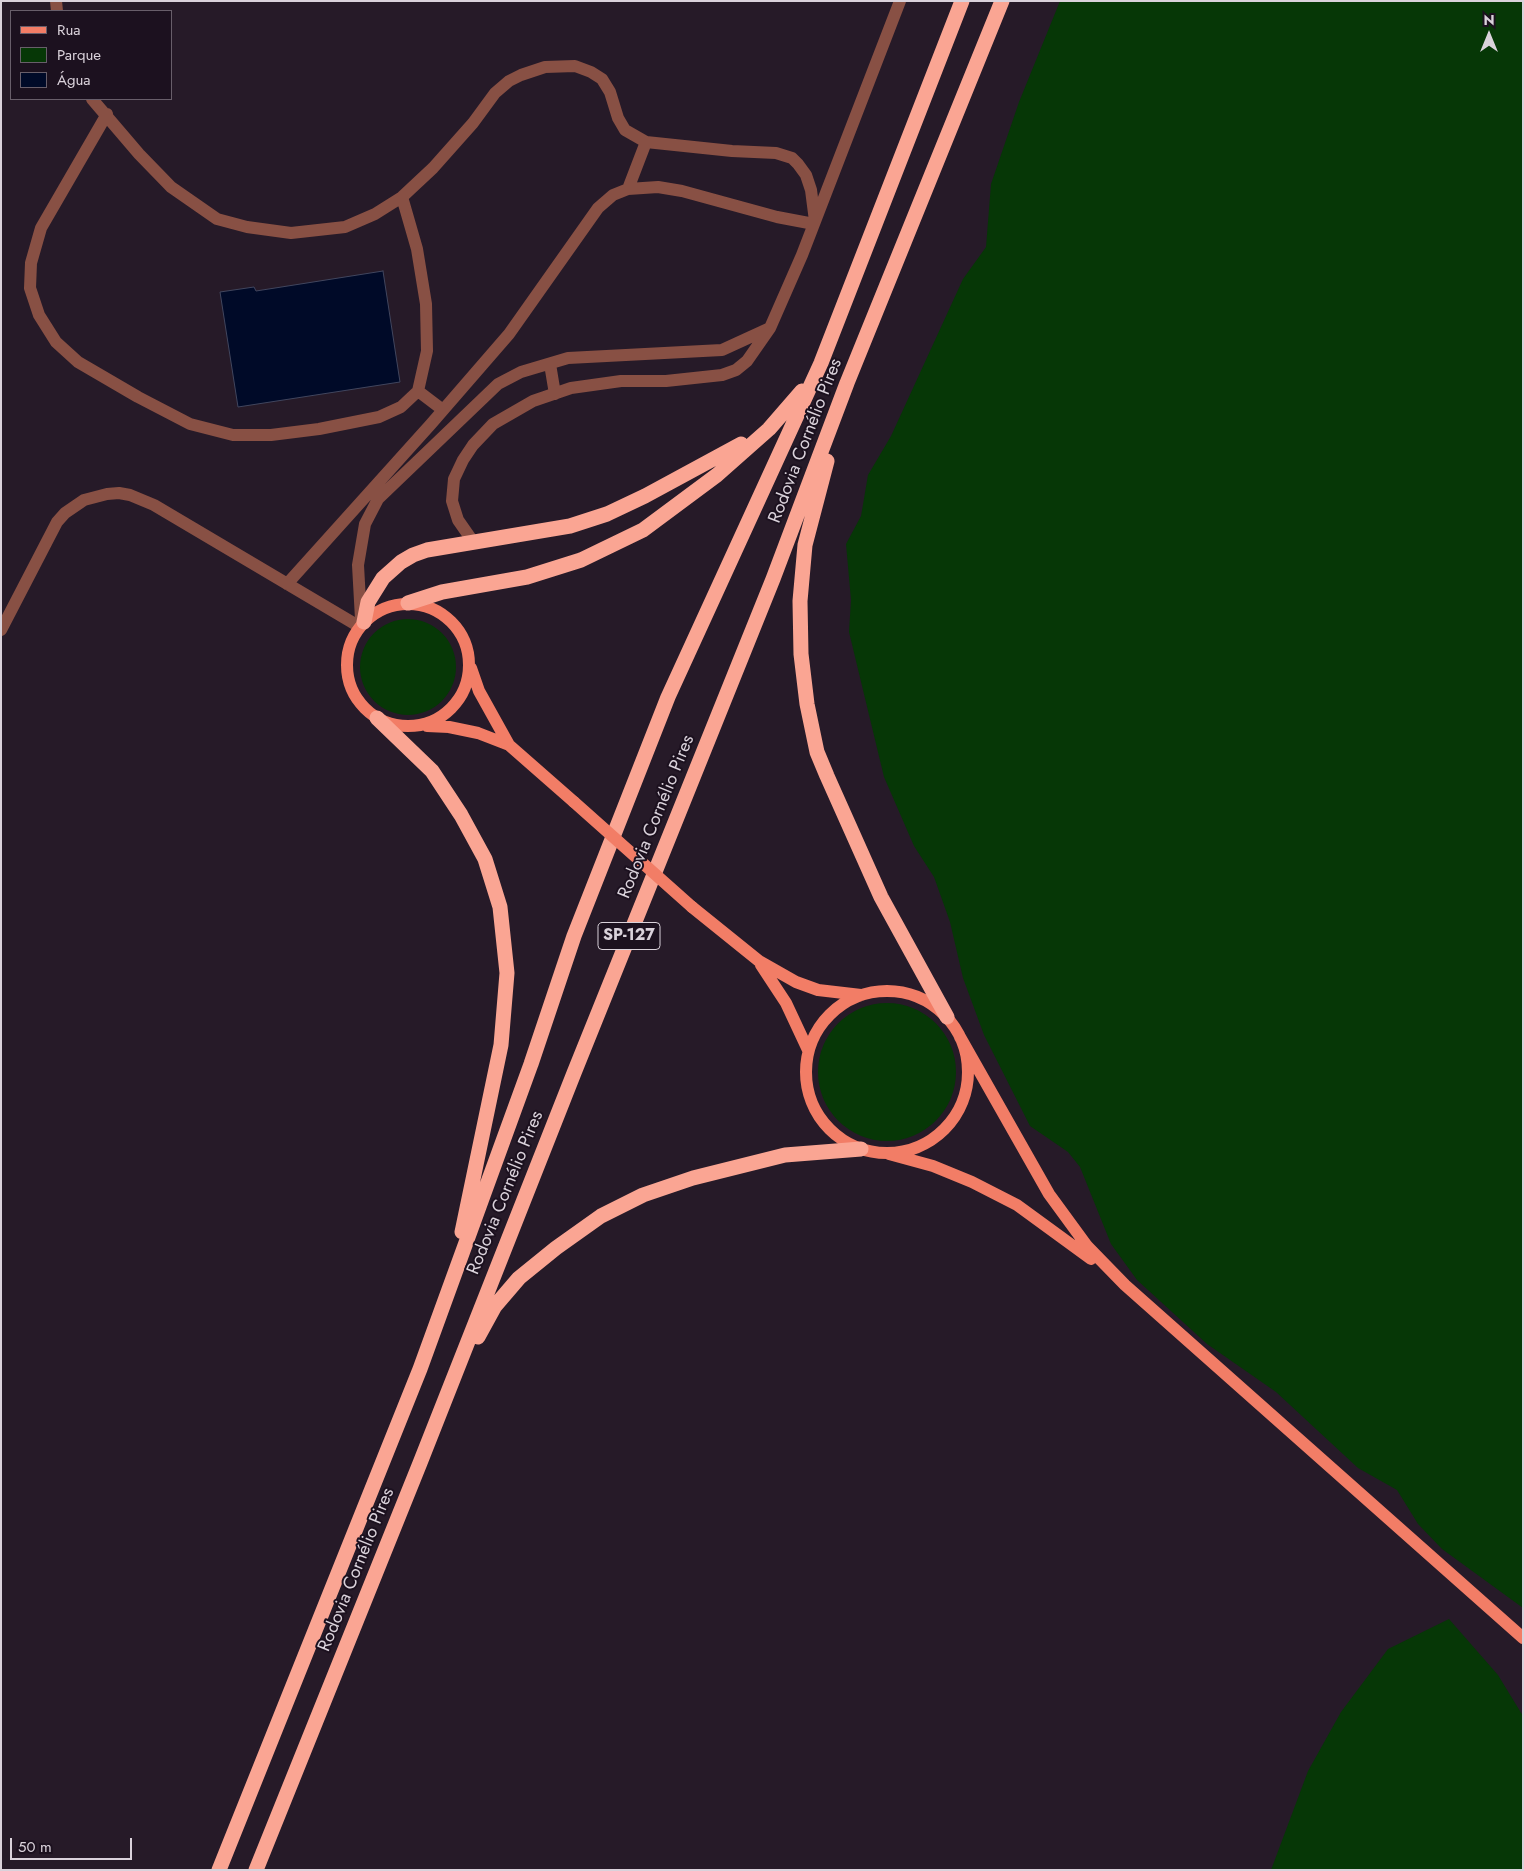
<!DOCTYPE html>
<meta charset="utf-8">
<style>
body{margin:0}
#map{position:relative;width:1524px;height:1871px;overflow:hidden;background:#261a28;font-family:Jost,sans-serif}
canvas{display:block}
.frame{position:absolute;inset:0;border:2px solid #dad2db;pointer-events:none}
.legend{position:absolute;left:10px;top:10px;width:162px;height:90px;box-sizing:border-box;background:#1c111f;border:1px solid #685e6a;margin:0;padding:6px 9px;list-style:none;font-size:15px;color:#dad2db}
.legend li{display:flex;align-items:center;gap:10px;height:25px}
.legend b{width:25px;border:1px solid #685e6a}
.north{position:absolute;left:1464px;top:10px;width:50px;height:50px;-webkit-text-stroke:4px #1c111f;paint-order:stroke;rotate:0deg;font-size:14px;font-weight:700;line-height:20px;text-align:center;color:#dad2db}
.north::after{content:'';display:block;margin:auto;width:18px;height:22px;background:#dad2db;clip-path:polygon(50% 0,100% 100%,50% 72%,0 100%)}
.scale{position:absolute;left:10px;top:1838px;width:122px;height:22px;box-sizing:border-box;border:2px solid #dad2db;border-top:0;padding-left:6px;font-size:15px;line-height:18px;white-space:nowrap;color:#dad2db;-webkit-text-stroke:4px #1c111f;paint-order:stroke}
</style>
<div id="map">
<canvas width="1524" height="1871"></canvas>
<div class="frame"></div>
<ul class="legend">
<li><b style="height:6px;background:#f27d66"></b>Rua</li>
<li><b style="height:14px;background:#063706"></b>Parque</li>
<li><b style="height:14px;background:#000a28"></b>Água</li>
</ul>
<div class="north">N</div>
<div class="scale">50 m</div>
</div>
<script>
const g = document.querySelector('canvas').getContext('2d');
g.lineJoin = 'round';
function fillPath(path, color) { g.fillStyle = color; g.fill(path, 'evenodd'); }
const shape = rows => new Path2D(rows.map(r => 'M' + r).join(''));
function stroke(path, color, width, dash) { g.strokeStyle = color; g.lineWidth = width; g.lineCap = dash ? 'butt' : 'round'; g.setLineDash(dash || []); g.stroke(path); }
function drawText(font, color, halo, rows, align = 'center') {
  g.font = font + ' Jost,sans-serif'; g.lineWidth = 4; g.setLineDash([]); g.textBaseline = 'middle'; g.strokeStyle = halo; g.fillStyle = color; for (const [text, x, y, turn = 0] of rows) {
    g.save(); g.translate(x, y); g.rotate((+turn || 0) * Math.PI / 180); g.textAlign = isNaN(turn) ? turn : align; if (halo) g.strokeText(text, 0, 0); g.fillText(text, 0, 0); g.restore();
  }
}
fillPath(shape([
 [1060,1,1523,1,1523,1608,1442,1549,1418,1524,1397,1490,1358,1468,1276,1392,1207,1344,1137,1280,1111,1244,1080,1167,1068,1152,1030,1126,984,1035,963,978,950,922,934,877,914,846,884,777,849,632,851,600,846,544,861,516,868,475,891,436,963,279,986,247,991,184,1019,102],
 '360 667a48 48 0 1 1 96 0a48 48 0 1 1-96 0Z',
 '818 1072a69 69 0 1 1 138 0a69 69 0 1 1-138 0Z',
 [1449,1619,1498,1675,1523,1716,1523,1870,1271,1870,1308,1771,1341,1712,1388,1649]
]), '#063706');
const water = shape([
 [383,271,400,382,238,407,220,292,254,287,256,291,383,271]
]);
fillPath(water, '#000a28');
stroke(water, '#41465e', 1);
stroke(shape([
 [56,1,57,11],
 [92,99,139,154,171,187,217,219,247,227,291,233,345,227,375,214,402,197,433,168,473,123,495,93,509,81,521,75,545,67,575,66,591,72,602,79,610,92,618,118,625,130,646,142,732,151,776,153,792,158,798,164,806,175,811,190,815,221],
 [107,114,41,228,31,263,30,288,39,315,56,342,78,362,138,397,190,424,233,435,271,435,319,429,379,417,401,407,418,391,427,351,426,304,417,249,402,197],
 [628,189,646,142],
 [550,364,555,394],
 [418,391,443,410],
 [474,543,458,520,452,501,454,479,463,460,473,445,493,424,533,401,571,388,621,381,666,381,722,375,736,370,747,361,770,328,802,255,900,1],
 [287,584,431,424,509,334,598,208,613,195,628,189,658,187,682,191,777,217,814,224],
 [361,619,358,565,365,524,378,499,498,384,521,372,568,358,722,350,770,328],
 [1,630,57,522,65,513,84,500,107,494,119,493,130,495,154,505,360,627]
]), '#885044', 12);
stroke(shape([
 '347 665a61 61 0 1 1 122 0a61 61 0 1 1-122 0Z',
 [471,668,479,691,509,745,574,802],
 [427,726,449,727,478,733,509,745],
 [692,907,759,961,796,982,818,990,861,995],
 [761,965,786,1003,808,1050],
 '806 1072a81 81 0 1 1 162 0a81 81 0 1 1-162 0Z',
 [960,1037,1049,1194,1087,1246,1125,1285,1523,1638],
 [889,1154,933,1166,972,1182,1017,1205,1091,1259]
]), '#f27d66', 12);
stroke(shape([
 [827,461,805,545,800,601,801,654,807,704,817,752,827,776,881,897,947,1017],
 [408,603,442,592,527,577,581,560,643,530,717,475,769,429,802,391],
 [364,622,368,602,383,578,401,562,413,555,427,550,570,526,607,514,645,496,741,444],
 [377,718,432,771,461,815,485,859,500,907,507,973,501,1045,462,1232],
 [478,1337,495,1306,519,1278,556,1248,601,1216,643,1195,693,1178,785,1155,861,1149],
 [219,1870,420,1369,531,1064,574,936,668,697,821,363,962,1],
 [256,1870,420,1463,574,1073,773,579,847,383,1002,1]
]), '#faa593', 15);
stroke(shape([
 [574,802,692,907]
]), '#f27d66', 12);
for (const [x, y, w] of [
 [629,936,62]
]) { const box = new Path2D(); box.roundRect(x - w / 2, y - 13.5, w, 27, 4); g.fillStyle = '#1c111f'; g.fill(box); stroke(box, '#dad2db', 1); }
drawText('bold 16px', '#dad2db', null, [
 ["SP-127",629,936]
]);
drawText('18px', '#dad2db', '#1c111f', [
 ["Rodovia Cornélio Pires",806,441,-69],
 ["Rodovia Cornélio Pires",657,817,-68],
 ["Rodovia Cornélio Pires",506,1193,-68],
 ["Rodovia Cornélio Pires",357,1570,-68]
]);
</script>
